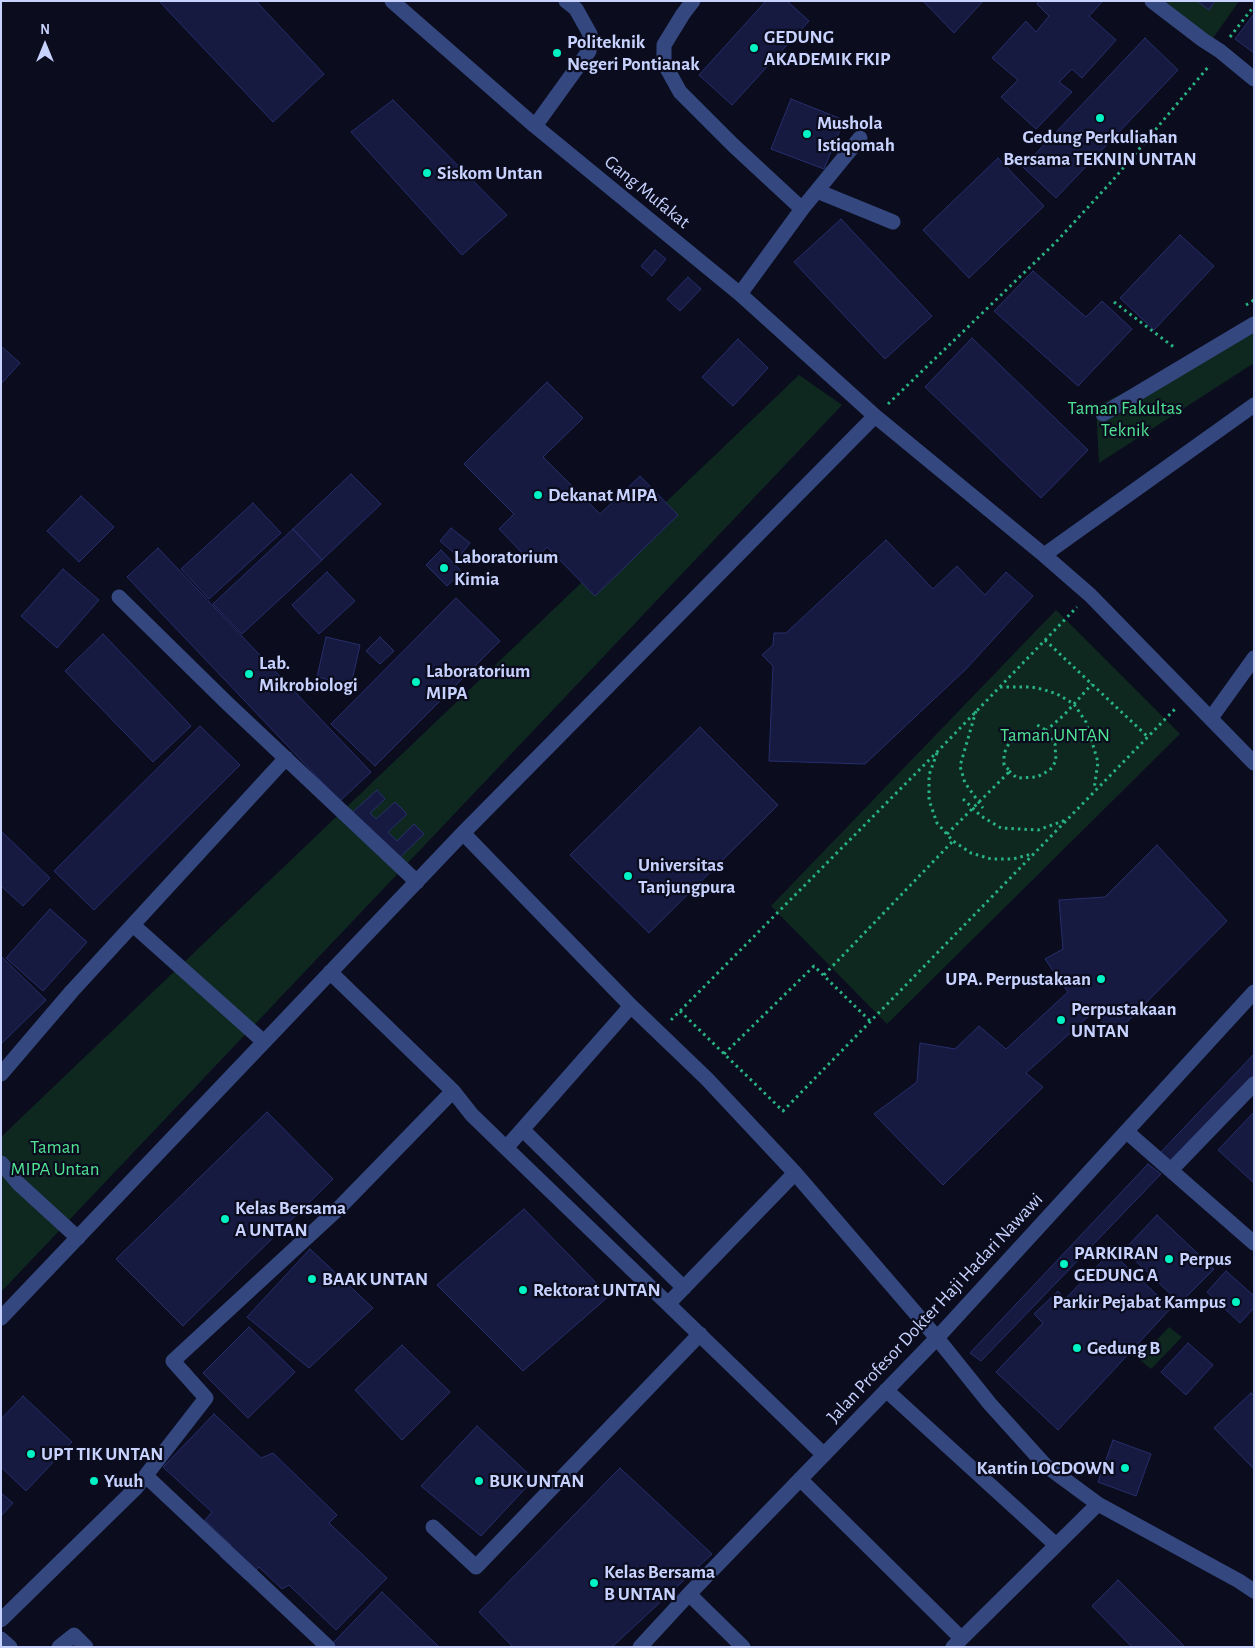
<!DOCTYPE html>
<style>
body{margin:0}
#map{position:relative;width:1255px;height:1648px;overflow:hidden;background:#0b0d1e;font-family:"Alegreya Sans",sans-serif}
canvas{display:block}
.frame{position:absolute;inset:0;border:2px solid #c8d2ff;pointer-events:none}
.north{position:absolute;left:20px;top:20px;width:50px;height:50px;-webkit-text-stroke:4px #0b0d1e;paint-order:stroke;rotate:0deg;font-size:14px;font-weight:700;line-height:20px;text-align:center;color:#c8d2ff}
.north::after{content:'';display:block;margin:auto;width:18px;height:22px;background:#c8d2ff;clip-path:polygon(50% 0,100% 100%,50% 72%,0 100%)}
</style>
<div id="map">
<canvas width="1255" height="1648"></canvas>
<div class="frame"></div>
<div class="north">N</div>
</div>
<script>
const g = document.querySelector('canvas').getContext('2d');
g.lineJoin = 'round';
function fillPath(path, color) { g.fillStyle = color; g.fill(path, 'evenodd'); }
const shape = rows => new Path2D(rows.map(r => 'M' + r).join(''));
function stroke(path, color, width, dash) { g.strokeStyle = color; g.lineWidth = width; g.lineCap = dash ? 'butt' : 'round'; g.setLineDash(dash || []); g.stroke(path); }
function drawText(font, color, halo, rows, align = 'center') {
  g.font = font + ' "Alegreya Sans",sans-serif'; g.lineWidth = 4.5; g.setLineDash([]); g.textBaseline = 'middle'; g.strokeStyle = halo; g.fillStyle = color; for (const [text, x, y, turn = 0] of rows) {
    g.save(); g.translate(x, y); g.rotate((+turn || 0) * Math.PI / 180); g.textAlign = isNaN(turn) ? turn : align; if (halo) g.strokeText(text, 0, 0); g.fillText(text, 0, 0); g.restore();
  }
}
fillPath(shape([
 [1159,1,1239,1,1211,41],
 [1254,333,1254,363,1099,463,1096,406],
 [799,375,842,405,1,1292,1,1137],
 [1056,610,1180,734,887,1024,771,906],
 [1169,1327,1182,1337,1151,1369,1139,1359]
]), '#0e2820');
const building = shape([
 [159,1,256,1,324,74,273,122,159,1],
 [766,1,787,1,809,21,732,105,699,75,766,1],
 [923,1,983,1,954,33,923,1],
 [1039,1,1103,1,1089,16,1116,40,1082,78,1072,69,1059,82,1072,92,1036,129,1001,97,1018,80,992,58,1026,21,1036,32,1049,16,1037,4,1039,1],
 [1197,1,1215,1,1209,10,1197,1],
 [1254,14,1254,53,1235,39,1254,14],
 [1145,38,1178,70,1056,198,1023,167,1145,38],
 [791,99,844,120,824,169,771,149,791,99],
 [393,100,507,215,462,255,351,132,393,100],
 [998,158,1044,206,969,278,923,230,998,158],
 [841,219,932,316,885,359,794,262,841,219],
 [1180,235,1214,266,1154,330,1120,298,1180,235],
 [655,250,666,259,652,276,641,266,655,250],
 [1033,271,1086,317,1102,301,1132,329,1078,386,994,311,1033,271],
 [688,277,701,289,680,311,667,299,688,277],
 [972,338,1088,450,1041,498,925,387,972,338],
 [738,339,768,368,733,406,702,377,738,339],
 [1,346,20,363,1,384,1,346],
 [547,382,583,418,543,457,600,514,640,476,678,515,595,596,547,547,532,563,499,529,514,514,464,464,547,382],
 [351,474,381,504,322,560,293,529,351,474],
 [81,496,114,527,79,562,47,531,81,496],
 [253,503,281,533,209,599,181,569,253,503],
 [451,528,470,543,459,557,440,541,451,528],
 [293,529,322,560,242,634,213,604,293,529],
 [886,540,933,589,957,566,985,595,1006,572,1033,596,966,669,865,764,769,761,773,666,762,655,773,645,774,633,786,633,886,540],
 [158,548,371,772,340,801,127,577,158,548],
 [441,550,462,572,447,586,426,565,441,550],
 [63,569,99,600,57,648,21,616,63,569],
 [327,572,355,601,319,634,292,605,327,572],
 [456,598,500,641,375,766,331,724,456,598],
 [103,634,191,726,153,762,65,671,103,634],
 [326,637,360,645,351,685,317,677,326,637],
 [380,637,394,651,380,664,366,651,380,637],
 [200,726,240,765,94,910,54,871,200,726],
 [700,727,778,805,649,933,570,855,700,727],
 [377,790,385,799,370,813,376,819,395,802,407,814,388,832,397,841,414,824,424,834,398,859,353,812,377,790],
 [1,831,50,878,23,906,1,886,1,831],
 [1157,845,1227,921,1117,1032,1091,1014,1026,1073,1043,1087,943,1185,874,1114,917,1082,920,1043,955,1049,979,1026,1006,1049,1068,992,1045,959,1063,949,1059,900,1105,897,1157,845],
 [50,909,87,942,43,991,6,958,50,909],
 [1,956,46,1000,1,1044,1,956],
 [1254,1054,1254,1075,1171,1161,1160,1153,1254,1054],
 [267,1112,333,1179,183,1326,116,1259,267,1112],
 [1254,1112,1254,1183,1218,1150,1254,1112],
 [1148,1164,1161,1174,981,1361,970,1353,1148,1164],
 [524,1209,609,1296,523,1371,437,1285,524,1209],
 [1157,1215,1214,1269,1180,1303,1124,1250,1157,1215],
 [310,1249,373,1308,309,1368,247,1317,310,1249],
 [1111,1252,1171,1308,1058,1430,996,1372,1043,1323,1034,1314,1058,1291,1065,1299,1111,1252],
 [1226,1271,1254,1296,1254,1308,1240,1323,1207,1292,1226,1271],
 [249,1327,295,1372,248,1418,203,1373,249,1327],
 [1188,1343,1213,1365,1186,1395,1161,1372,1188,1343],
 [402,1345,450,1392,402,1440,355,1390,402,1345],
 [1251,1393,1254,1396,1254,1469,1214,1428,1251,1393],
 [23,1396,72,1442,26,1491,1,1467,1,1419,23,1396],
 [214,1414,261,1458,273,1453,337,1515,329,1523,387,1578,336,1630,289,1585,282,1589,259,1567,246,1580,220,1556,231,1545,205,1520,212,1512,163,1467,214,1414],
 [477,1426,534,1479,481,1536,421,1486,477,1426],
 [1113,1440,1151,1454,1136,1496,1098,1482,1113,1440],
 [620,1468,712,1554,612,1647,513,1647,479,1612,620,1468],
 [1,1493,13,1503,1,1516,1,1493],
 [1118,1580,1185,1647,1132,1647,1092,1606,1118,1580],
 [382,1592,439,1647,333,1647,331,1645,382,1592]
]);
fillPath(building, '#161a40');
stroke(building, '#272e6c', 1);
stroke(shape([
 [1230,37,1254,6],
 [1114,302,1175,348],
 [1246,305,1254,300],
 [888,404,1056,242,1113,180,1209,66],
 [1045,640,1148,737],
 [1000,687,1032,687,1045,690,1057,694,1074,704,1086,722,1098,762,1094,789],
 [976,711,960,766,965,783,983,808],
 [937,753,929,775,929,800,937,823,953,841,971,853,991,859,1013,859,1032,854],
 [1009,771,1017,778,1037,777,1050,770,1056,761,1055,744,1047,731,1034,723],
 [963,799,981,816,1001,828,1038,830,1066,820],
 [947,834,1010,771,1004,765,1004,754,1009,743,1020,738,1034,741,1064,715,1092,684],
 [824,975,953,841],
 [680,1011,783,1111,1175,709],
 [671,1020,937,752,1077,607],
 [724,1054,814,966,870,1021]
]), '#28b382', 3, [2.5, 4]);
stroke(shape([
 [392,1,535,126,740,294,875,416,1044,555,1090,595,1254,763],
 [693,1,683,14,664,45,664,63,680,92,733,145,802,209],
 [1152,1,1203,40,1220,51,1254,79],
 [535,126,589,51,590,34,576,9,566,1],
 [817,191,893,222],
 [740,294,802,209,860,138],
 [1103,414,1254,324],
 [1044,555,1254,405],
 [119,597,227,703,417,882],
 [1211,718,1254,658],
 [463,833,631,1006,707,1079,795,1173,937,1338,990,1404,1045,1465,1098,1504,1239,1581,1254,1591],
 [133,925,264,1042],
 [330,972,453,1091,472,1115,506,1148,631,1006],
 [1,1074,72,991,286,758],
 [523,1130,684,1288],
 [1127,1132,1254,1243],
 [506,1148,668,1304],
 [1,1163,19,1184,78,1238],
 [1171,1170,1254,1084],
 [795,1173,668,1304,824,1455],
 [1,1318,463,833,875,416],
 [886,1390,1056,1545],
 [146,1476,328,1647],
 [800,1479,961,1638],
 [433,1527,476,1567,700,1334],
 [689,1594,743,1647],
 [1,1620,136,1488,206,1398,173,1361,340,1207,453,1091],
 [1,1639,10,1647],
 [59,1647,74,1635,86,1647],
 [640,1647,689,1594,937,1338,1254,992],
 [953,1647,1098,1504]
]), '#34477f', 15);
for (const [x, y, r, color] of [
 [754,48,5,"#00f3c5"],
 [557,53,5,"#00f3c5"],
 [1100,118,5,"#00f3c5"],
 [807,134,5,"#00f3c5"],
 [427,173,5,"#00f3c5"],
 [538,495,5,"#00f3c5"],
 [444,568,5,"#00f3c5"],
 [249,674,5,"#00f3c5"],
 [416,682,5,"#00f3c5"],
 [628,876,5,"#00f3c5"],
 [1101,979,5,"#00f3c5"],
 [1061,1020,5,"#00f3c5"],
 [225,1219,5,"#00f3c5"],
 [1169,1259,5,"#00f3c5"],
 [1064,1264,5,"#00f3c5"],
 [312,1279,5,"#00f3c5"],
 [523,1290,5,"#00f3c5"],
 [1236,1302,5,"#00f3c5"],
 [1077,1348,5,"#00f3c5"],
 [31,1454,5,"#00f3c5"],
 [1125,1468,5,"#00f3c5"],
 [94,1481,5,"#00f3c5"],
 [479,1481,5,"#00f3c5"],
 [594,1583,5,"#00f3c5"]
]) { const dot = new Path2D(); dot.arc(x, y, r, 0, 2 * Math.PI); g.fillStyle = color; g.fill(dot); stroke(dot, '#0b0d1e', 2); }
drawText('bold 19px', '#c8d2ff', '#0b0d1e', [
 ["GEDUNG",764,37],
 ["AKADEMIK FKIP",764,59],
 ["Politeknik",567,42],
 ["Negeri Pontianak",567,64],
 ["Mushola",817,123],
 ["Istiqomah",817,145],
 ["Gedung Perkuliahan",1100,137,"center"],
 ["Bersama TEKNIN UNTAN",1100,159,"center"],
 ["Siskom Untan",437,173],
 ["Dekanat MIPA",548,495],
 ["Laboratorium",454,557],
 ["Kimia",454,579],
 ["Lab.",259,663],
 ["Mikrobiologi",259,685],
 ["Laboratorium",426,671],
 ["MIPA",426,693],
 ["Universitas",638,865],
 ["Tanjungpura",638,887],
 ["UPA. Perpustakaan",1091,979,"right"],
 ["Perpustakaan",1071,1009],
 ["UNTAN",1071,1031],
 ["Kelas Bersama",235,1208],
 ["A UNTAN",235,1230],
 ["PARKIRAN",1074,1253],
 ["GEDUNG A",1074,1275],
 ["Perpus",1179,1259],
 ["BAAK UNTAN",322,1279],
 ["Rektorat UNTAN",533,1290],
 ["Parkir Pejabat Kampus",1226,1302,"right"],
 ["Gedung B",1087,1348],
 ["UPT TIK UNTAN",41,1454],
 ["Kantin LOCDOWN",1115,1468,"right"],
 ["Yuuh",104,1481],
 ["BUK UNTAN",489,1481],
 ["Kelas Bersama",604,1572],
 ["B UNTAN",604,1594]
], 'left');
drawText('19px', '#c8d2ff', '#0b0d1e', [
 ["Gang Mufakat",647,192,39],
 ["Jalan Profesor Dokter Haji Hadari Nawawi",935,1308,-47]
]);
drawText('19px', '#50e394', '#0b0d1e', [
 ["Taman Fakultas",1125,408],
 ["Teknik",1125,430],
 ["Taman UNTAN",1055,735],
 ["Taman",55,1147],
 ["MIPA Untan",55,1169]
]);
</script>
